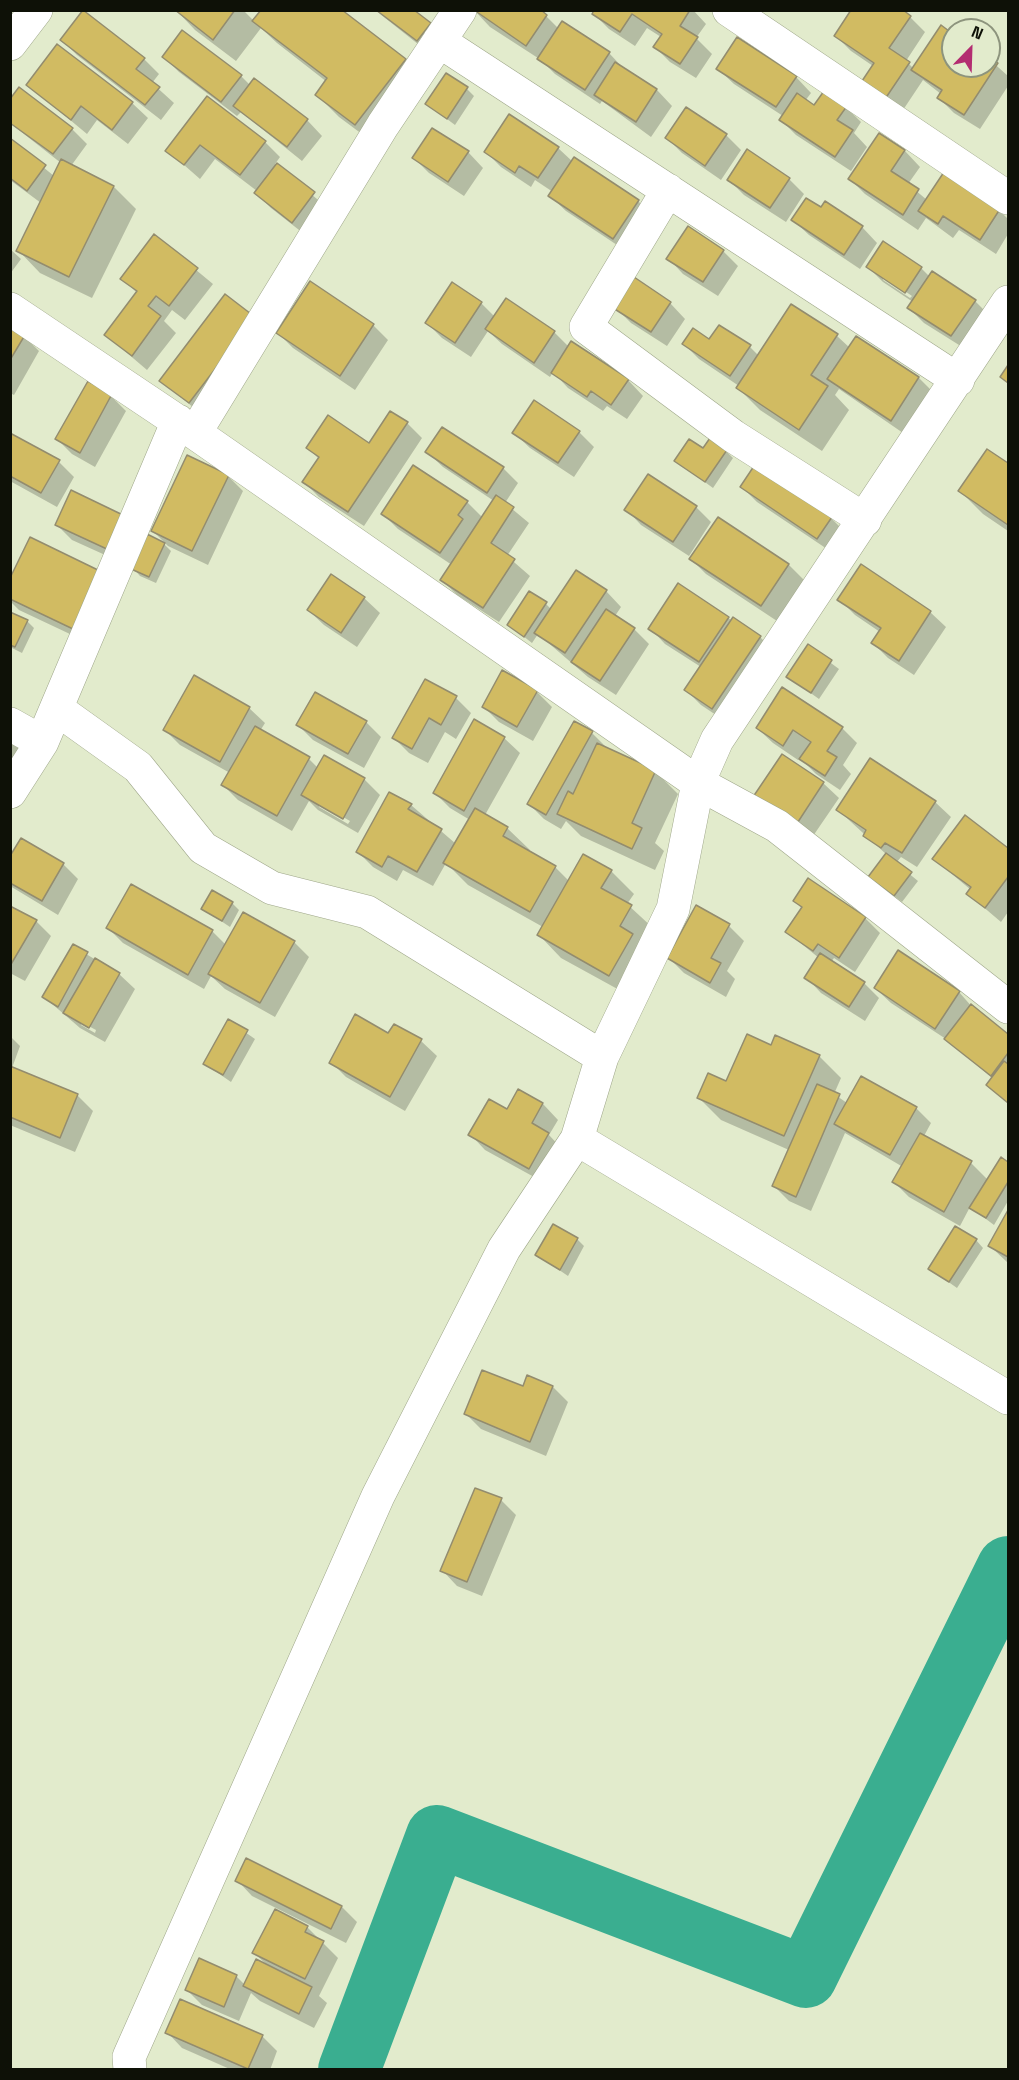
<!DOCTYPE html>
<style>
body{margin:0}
#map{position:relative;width:1019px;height:2080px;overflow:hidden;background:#e2ebcc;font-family:"Space Grotesk",sans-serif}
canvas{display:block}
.frame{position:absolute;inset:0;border:12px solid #0e1107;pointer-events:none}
.north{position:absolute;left:941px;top:18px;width:60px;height:60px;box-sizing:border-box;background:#e2ebcc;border:2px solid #8d947d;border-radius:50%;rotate:23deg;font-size:16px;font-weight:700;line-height:24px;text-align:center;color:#0e1107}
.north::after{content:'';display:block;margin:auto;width:21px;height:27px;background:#b32d71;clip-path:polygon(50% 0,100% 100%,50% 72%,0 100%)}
</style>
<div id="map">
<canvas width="1019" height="2080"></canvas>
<div class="frame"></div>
<div class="north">N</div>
</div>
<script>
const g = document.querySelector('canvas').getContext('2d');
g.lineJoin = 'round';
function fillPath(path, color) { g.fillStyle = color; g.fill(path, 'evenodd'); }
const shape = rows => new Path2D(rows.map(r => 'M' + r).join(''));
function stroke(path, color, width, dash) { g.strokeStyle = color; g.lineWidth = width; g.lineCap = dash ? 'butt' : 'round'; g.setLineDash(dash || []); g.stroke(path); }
fillPath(shape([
 [176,10,243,10,254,21,405,60,427,83,378,146,339,117,317,95,327,82,277,43,261,28,236,61,195,30],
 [375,10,412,10,445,40,433,56],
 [596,10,693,10,706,24,696,38,712,54,696,78,670,62,655,47,661,37,647,28,635,46,609,29,594,14],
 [475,11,546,16,559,29,609,53,624,69,657,90,672,106,651,137,602,101,600,104,555,74,541,60,490,27],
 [910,17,925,32,906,61,914,69,953,35,953,66,989,66,989,59,1008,76,1008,86,980,129,954,113,939,98,941,94,923,80,899,116,876,102,873,66,851,51,836,36],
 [62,40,144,59,159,74,152,83,174,103,161,120,77,55],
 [57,46,132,103,148,118,128,144,97,120,87,134,28,85],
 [164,57,241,76,250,85,307,120,322,136,302,161,241,112,237,116,179,72],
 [718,69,796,77,811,93,805,101,814,107,846,107,861,122,854,133,867,147,851,171,796,135,781,120,783,116,734,84],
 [467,89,474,96,455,125,427,104],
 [208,98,265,142,280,157,275,164,329,209,308,237,271,208,256,193,257,191,215,159,200,179,167,150],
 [10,123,72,129,87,144,71,166,114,187,136,209,92,298,40,273,18,250,41,203,10,180,10,140,54,176,61,163],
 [726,135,741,150,721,180,682,153,667,138],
 [880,135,905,151,920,167,908,184,927,200,999,210,1008,219,1008,234,996,254,959,230,953,238,926,218,918,230,865,194,850,179],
 [558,148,573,162,638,201,653,216,629,253,566,211,550,196,553,192,535,180,531,187,501,167,486,152],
 [468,152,483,168,464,196,429,173,414,158],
 [789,179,804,194,786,222,744,195,729,180],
 [793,220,862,227,877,243,860,269,809,235],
 [155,236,213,284,185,320,172,310,164,321,176,333,147,370,106,335,138,294,122,278],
 [10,249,21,259,10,274],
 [723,251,738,266,718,296,683,274,668,258],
 [868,267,921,268,930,277,975,301,990,316,967,350,924,323,909,308,913,302,883,282],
 [883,276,912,296,910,298,883,280],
 [452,284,481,303,495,317,506,300,554,332,569,347,628,380,643,396,627,419,607,406,603,411,568,388,553,372,550,377,502,344,488,331,471,357,442,338,427,323],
 [670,303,685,319,667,346,631,323,615,307],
 [254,318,205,417,161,381],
 [373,325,388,340,355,390,293,348,278,333],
 [10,328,24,336,39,351,14,395,10,393],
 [837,336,850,348,857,338,919,378,934,393,906,435,839,389,835,395,849,410,822,451,760,410,738,388,739,386,699,359,684,344,710,341,750,347,759,356],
 [111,396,126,411,95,467,72,454,57,439],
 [407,423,422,438,364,526,319,497,304,482,319,459,308,448,370,445],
 [579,432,594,447,574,477,530,448,514,433],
 [10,435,59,462,74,477,57,507,10,481],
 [704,450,726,451,733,458,713,488,676,461],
 [987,451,1008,465,1008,531,983,514,960,491],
 [427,452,503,468,518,483,505,503,529,523,507,556,530,576,499,622,457,595,442,580,452,565,398,529,383,514,467,502,483,518,494,501,443,467],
 [228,476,243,491,208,565,168,546,153,531],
 [742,487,831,518,846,533,833,553,757,502],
 [72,492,125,564,72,540,57,525],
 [696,507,711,522,689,556,641,525,626,509],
 [718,519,789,565,804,580,777,621,706,574,691,559],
 [30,539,89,643,19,610,10,601,10,581],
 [164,544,171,551,156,583,140,576,133,568],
 [861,567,930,612,946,627,914,675,888,658,873,643,880,632,855,615,839,599],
 [331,576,364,598,380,613,357,647,324,625,308,610],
 [606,591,621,607,615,616,634,629,649,644,616,695,588,677,538,634,532,643,509,625,546,604,551,609],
 [10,613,27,621,34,628,22,653,10,647],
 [728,618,760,637,775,652,728,723,701,705,686,690,701,667,665,644,650,628],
 [808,646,839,669,819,699,788,677],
 [195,677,249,708,265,723,260,731,309,759,318,768,324,757,365,780,380,795,358,833,318,810,309,801,292,831,238,800,223,785,230,773,180,745,165,730],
 [319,803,350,821,348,824,319,807],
 [537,692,552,707,533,741,499,722,484,707],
 [456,698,471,713,456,739,445,732,428,763,409,753,393,737],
 [366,722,381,737,364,768,313,740,298,725],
 [757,728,842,728,857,743,843,765,851,774,840,790,816,774,800,758,798,760,773,743],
 [592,733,607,748,655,771,678,794,655,843,664,851,655,870,581,836,566,821,561,829,544,819,529,804],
 [10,737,28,753,10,784],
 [504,738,520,753,485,815,507,828,530,850,528,852,555,867,569,881,584,856,611,871,634,894,627,904,653,928,632,997,561,958,539,935,543,927,468,885,446,863,433,886,403,870,397,881,373,867,357,851,411,805,456,844,470,820,450,808,435,793],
 [871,760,935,802,951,817,917,867,901,857,896,863,918,881,902,902,878,884,887,855,838,810],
 [823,783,839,798,811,839,770,812],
 [965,817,1008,850,1008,912,1001,922,968,894,971,890,934,859],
 [10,859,63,864,78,879,58,915,10,886],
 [808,880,865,918,880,933,855,972,834,958,831,962,864,983,879,998,865,1021,821,993,806,977,819,958,787,932,802,909,795,901],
 [232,903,239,910,230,927,203,909],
 [10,907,36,921,51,936,25,981,10,973],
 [729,926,744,941,727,971,735,979,726,997,684,973,669,958],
 [108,928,212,931,226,945,294,942,309,957,275,1017,225,989,211,976,204,989,123,943],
 [73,946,119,974,135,989,105,1042,80,1028,44,997],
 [81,1022,96,1030,95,1033,81,1025],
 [875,988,959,992,973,1008,1008,1036,1008,1102,995,1092,993,1079,949,1041,891,1003],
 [229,1021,255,1039,231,1082,205,1064],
 [394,1026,421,1041,437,1056,405,1111,346,1077,331,1062,389,1035],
 [10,1036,20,1046,12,1068,77,1095,93,1111,75,1152,10,1125],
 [771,1047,819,1056,841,1078,834,1094,847,1103,916,1108,931,1123,924,1136,971,1163,988,1180,1002,1159,1008,1163,1008,1201,994,1225,970,1207,960,1226,909,1197,894,1182,903,1167,845,1133,811,1211,789,1201,774,1186,789,1150,721,1120,699,1098,727,1083],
 [519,1091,543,1104,558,1120,549,1135,563,1150,545,1183,485,1150,470,1134,507,1111],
 [1008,1213,1008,1263,990,1246],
 [577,1239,584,1246,568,1276,537,1255],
 [976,1240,983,1248,957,1288,930,1269],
 [528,1377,553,1387,568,1402,546,1456,481,1429,466,1414,524,1388],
 [501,1500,516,1515,482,1596,457,1586,442,1570],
 [247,1860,342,1907,357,1922,346,1943,252,1896,237,1880],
 [307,1927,338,1958,319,1996,327,2003,314,2028,260,2001,251,1993,239,2021,202,2005,187,1990,200,1960,237,1977,245,1985,266,1964,254,1953],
 [167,2032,262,2036,277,2051,270,2070,232,2070,182,2048]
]), '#0003');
stroke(shape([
 [349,2070,437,1836,806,1977,1008,1567]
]), '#3aae90', 62);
const building = shape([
 [83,10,145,58,136,69,160,87,145,105,60,40,83,10],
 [175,10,235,10,213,40,175,10],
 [261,10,342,10,406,59,355,125,315,95,327,78,252,21,261,10],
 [376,10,414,10,431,23,417,41,376,10],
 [474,10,541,10,547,15,526,46,474,10],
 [594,10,690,10,680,26,698,37,680,64,653,47,662,34,632,14,620,32,592,14,594,10],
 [851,10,903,10,911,16,889,48,910,62,883,102,858,87,874,63,834,36,851,10],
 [562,21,610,52,585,90,537,59,562,21],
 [941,25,953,34,953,66,989,66,989,57,998,63,964,115,937,98,942,90,911,70,941,25],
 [182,30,242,75,221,102,162,57,182,30],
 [737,37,797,76,776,107,716,69,737,37],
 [57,44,133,102,112,130,81,106,71,120,26,85,57,44],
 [615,62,657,89,636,122,594,95,615,62],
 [446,73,468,87,447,119,425,104,446,73],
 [254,78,308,119,287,147,233,106,254,78],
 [19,87,73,128,53,154,10,123,10,99,19,87],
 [824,91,847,106,837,120,853,130,835,157,779,120,797,93,814,105,824,91],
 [207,96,266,141,240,175,200,145,184,165,165,151,207,96],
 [686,107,727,134,705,166,665,138,686,107],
 [509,114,559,147,538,178,519,166,515,173,484,152,509,114],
 [432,128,469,151,448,182,412,158,432,128],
 [879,133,905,150,891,171,919,189,903,215,848,179,879,133],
 [10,138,46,165,27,191,10,178,10,138],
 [747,149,790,178,770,208,727,180,747,149],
 [574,157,639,200,613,239,548,196,574,157],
 [61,159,114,186,69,277,16,251,61,159],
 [277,163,315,192,292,223,254,193,277,163],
 [944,172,1000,209,980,240,943,216,938,224,918,211,944,172],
 [806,198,821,207,825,201,863,226,844,255,791,220,806,198],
 [688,226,724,250,703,282,666,259,688,226],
 [154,234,198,268,169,306,156,296,148,306,161,316,132,356,104,335,137,291,120,279,154,234],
 [883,241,922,267,905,293,866,267,883,241],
 [932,271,976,300,951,336,907,308,932,271],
 [634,277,671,302,651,332,613,308,634,277],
 [310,281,374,324,340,376,276,333,310,281],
 [452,282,482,302,455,343,425,323,452,282],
 [225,294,255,317,189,403,159,381,225,294],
 [506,298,555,331,534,363,485,329,506,298],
 [791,304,838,334,811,375,828,386,799,430,736,388,791,304],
 [719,325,751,345,730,376,682,344,693,328,709,339,719,325],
 [10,327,25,335,10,360,10,327],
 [856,336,919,377,891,421,827,379,856,336],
 [571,341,629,379,611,405,591,391,587,397,551,373,571,341],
 [1008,365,1008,383,1000,377,1008,365],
 [88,381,112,394,80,453,55,439,88,381],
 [534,400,580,431,558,463,512,433,534,400],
 [390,411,408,422,348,512,302,482,319,457,306,448,328,415,369,443,390,411],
 [442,427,504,467,487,493,425,452,442,427],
 [10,433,60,460,41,493,10,476,10,433],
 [710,438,727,450,705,482,674,461,689,439,703,448,710,438],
 [987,449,1008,463,1008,525,958,491,987,449],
 [187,455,229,475,192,551,151,531,187,455],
 [413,465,468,501,458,515,463,519,440,553,381,514,413,465],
 [754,466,832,517,817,539,740,487,754,466],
 [648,474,697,506,673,542,624,510,648,474],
 [71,490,125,516,109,550,55,525,71,490],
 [496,495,514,507,491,543,515,559,483,608,440,580,496,495],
 [718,517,789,564,761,606,689,559,718,517],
 [147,534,165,543,149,577,131,569,147,534],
 [30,537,100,571,73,629,10,599,10,578,30,537],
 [861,564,931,611,899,661,871,643,881,628,837,600,861,564],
 [576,570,607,590,565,653,534,633,576,570],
 [331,574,365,597,341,633,307,610,331,574],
 [678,583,729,617,699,662,648,629,678,583],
 [529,591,547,602,524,637,507,625,529,591],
 [606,609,635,628,600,681,571,662,606,609],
 [10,612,28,620,15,647,10,645,10,612],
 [733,617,761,636,712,709,684,690,733,617],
 [808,644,832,660,811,693,786,677,808,644],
 [502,670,538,690,517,727,482,707,502,670],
 [194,675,250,707,220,762,163,730,194,675],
 [425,679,457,696,441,725,429,718,412,749,392,738,425,679],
 [782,687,843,727,827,751,837,757,825,776,799,759,811,742,793,730,783,746,756,728,782,687],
 [315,692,367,721,348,754,296,725,315,692],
 [474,719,505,737,464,811,433,793,474,719],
 [574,721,593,731,546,815,527,804,574,721],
 [255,726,310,757,277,816,221,785,255,726],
 [597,743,656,770,632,823,642,828,632,849,557,814,568,791,573,794,597,743],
 [782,754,824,782,796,825,753,797,782,754],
 [324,755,365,778,343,819,301,795,324,755],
 [870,758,936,801,902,853,885,843,881,848,863,836,866,830,836,810,870,758],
 [389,792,412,804,408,809,442,829,417,872,388,856,382,867,356,852,389,792],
 [475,808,508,827,503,836,556,866,530,912,443,863,475,808],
 [965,815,1008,848,1008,877,985,908,966,894,971,887,932,859,965,815],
 [21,838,64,863,42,901,10,883,10,856,21,838],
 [886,853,912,872,894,896,868,877,886,853],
 [583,854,612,870,601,888,632,905,620,926,633,934,609,976,537,935,583,854],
 [808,878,866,917,839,958,818,944,813,951,785,932,802,907,793,901,808,878],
 [131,884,213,930,188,975,106,928,131,884],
 [212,890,233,902,222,921,201,909,212,890],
 [696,905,730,924,711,958,721,963,710,983,667,958,696,905],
 [10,906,37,920,10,966,10,906],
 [243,912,295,941,260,1003,208,974,243,912],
 [73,944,88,952,58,1007,42,997,73,944],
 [898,950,960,991,935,1029,874,988,898,950],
 [820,953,865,982,849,1007,804,978,820,953],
 [95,958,120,973,89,1028,63,1013,95,958],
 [971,1004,1008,1034,1008,1053,991,1076,944,1039,971,1004],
 [355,1014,388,1033,394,1024,422,1039,390,1097,329,1063,355,1014],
 [228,1019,248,1030,223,1075,203,1064,228,1019],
 [747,1034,771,1045,775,1035,820,1055,784,1136,697,1098,708,1073,726,1081,747,1034],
 [1004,1061,1008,1064,1008,1103,986,1085,1004,1061],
 [10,1066,78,1094,60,1138,10,1117,10,1066],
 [861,1076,917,1107,890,1155,834,1124,861,1076],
 [817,1084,840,1094,796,1197,772,1186,817,1084],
 [518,1089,543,1103,532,1123,549,1133,529,1169,468,1135,489,1099,507,1109,518,1089],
 [920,1133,972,1161,944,1212,892,1182,920,1133],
 [1001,1157,1008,1162,1008,1182,986,1218,969,1208,1001,1157],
 [1008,1210,1008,1257,988,1246,1008,1210],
 [553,1224,578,1238,560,1270,535,1255,553,1224],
 [955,1226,977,1239,949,1282,928,1269,955,1226],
 [482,1370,523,1386,527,1375,553,1386,530,1442,464,1414,482,1370],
 [475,1488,502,1498,467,1582,440,1571,475,1488],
 [246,1858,342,1906,331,1929,235,1881,246,1858],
 [275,1909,308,1926,305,1932,324,1941,305,1979,252,1953,275,1909],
 [199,1958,237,1975,224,2007,185,1990,199,1958],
 [256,1959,312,1987,299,2014,243,1986,256,1959],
 [180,1999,263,2035,248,2069,165,2033,180,1999]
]);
fillPath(building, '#d1bb62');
stroke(building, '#938c6e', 1.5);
const minor = shape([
 [729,10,1008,198],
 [439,41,958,380],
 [668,190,586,327,733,436,865,520],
 [10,309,195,433,698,783,777,826,1008,1007],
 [195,433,383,125,460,10],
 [57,709,138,767,203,848,272,888,367,912,602,1057],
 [10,724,42,742],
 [10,792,42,742,178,421],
 [577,1139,1008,1398],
 [130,2070,129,2057,378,1496,504,1249,577,1139,602,1057,673,909,698,783,717,740,1008,302]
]);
const highway = shape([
 [10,44,36,10]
]);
stroke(minor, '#9ea689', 34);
stroke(highway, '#9ea689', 34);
stroke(minor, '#fff', 33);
stroke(highway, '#fff', 33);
</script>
